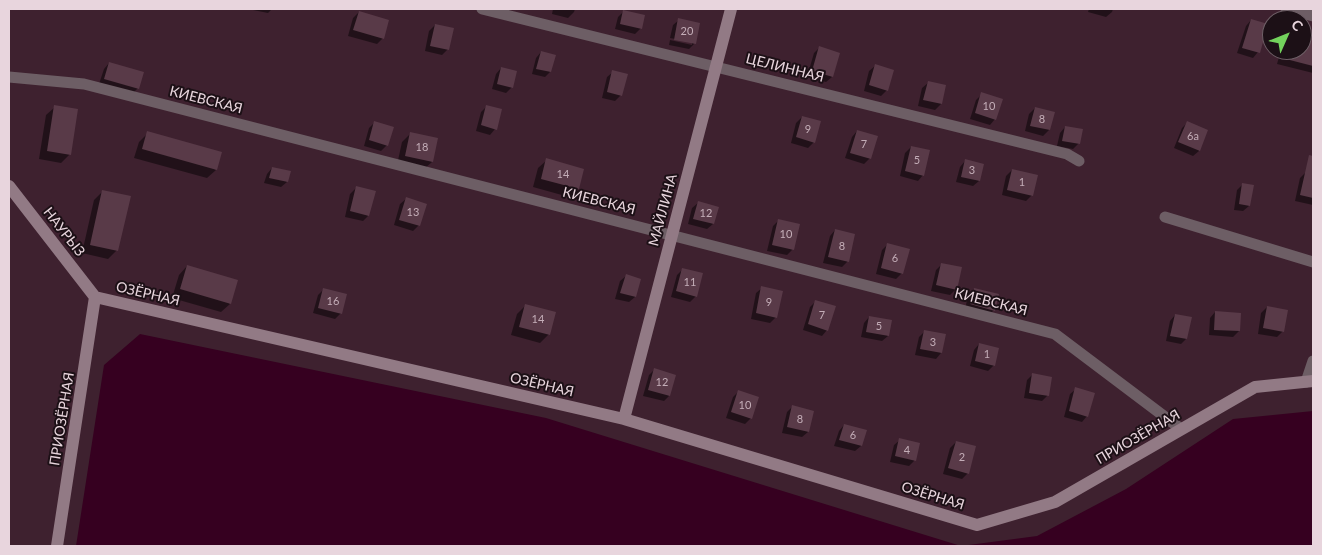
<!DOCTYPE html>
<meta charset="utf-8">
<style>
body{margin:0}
#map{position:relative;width:1322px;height:555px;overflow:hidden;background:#3e212f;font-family:Lato,sans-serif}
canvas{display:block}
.frame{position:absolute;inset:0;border:10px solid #e8d5dd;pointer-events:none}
.north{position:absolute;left:1262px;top:10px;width:50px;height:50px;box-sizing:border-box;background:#1c1016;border:1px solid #6e5f66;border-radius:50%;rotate:46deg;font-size:14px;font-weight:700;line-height:20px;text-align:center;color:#e8d5dd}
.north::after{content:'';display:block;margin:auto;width:18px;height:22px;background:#73d25c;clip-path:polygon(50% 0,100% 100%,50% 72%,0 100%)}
</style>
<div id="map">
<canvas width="1322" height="555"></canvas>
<div class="frame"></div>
<div class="north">С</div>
</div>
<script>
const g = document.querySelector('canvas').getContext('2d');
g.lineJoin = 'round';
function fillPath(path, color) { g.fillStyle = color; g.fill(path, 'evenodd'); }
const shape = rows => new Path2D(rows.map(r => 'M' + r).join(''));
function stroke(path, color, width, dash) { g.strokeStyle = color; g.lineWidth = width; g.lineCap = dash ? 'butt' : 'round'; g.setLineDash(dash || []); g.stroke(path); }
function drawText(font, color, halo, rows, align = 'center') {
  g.font = font + ' Lato,sans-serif'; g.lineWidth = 4; g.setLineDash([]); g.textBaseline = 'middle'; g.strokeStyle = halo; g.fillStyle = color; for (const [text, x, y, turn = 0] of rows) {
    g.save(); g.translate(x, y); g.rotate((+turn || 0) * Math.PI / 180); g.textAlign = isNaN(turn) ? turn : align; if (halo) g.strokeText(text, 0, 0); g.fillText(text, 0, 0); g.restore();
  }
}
fillPath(shape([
 [140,334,546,418,961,546,1037,536,1126,489,1233,419,1313,411,1313,546,76,546,104,365]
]), '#360020');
fillPath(shape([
 [248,9,272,9,268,13],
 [553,9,575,9,574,12,568,18,552,14],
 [1089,9,1113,9,1112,12,1106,17,1088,12],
 [624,11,641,28,635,34,615,29,618,17],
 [359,12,383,38,377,44,348,36,353,18],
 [679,20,694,44,689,49,669,45,670,40,692,45,692,42,670,38,673,25],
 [1251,20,1258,52,1253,58,1237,53,1246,26],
 [435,25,448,49,442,55,425,51,429,31],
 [1302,36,1303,40,1313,43,1313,73,1277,64,1281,50,1302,50],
 [819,48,832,77,826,82,807,77,814,53],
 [541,52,550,72,545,77,532,74,536,58],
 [109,63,138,88,132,94,99,84,104,69],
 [875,66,887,90,881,96,864,91,869,71],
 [501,68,512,87,506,93,492,89,496,74],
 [613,72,621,95,615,101,602,98,607,77],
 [928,83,945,86,941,104,935,110,918,106,922,88],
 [982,94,995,119,990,125,970,119,976,100],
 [55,107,70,154,61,163,39,159,46,115],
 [486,107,495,129,490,135,476,131,481,112],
 [1035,108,1053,112,1049,130,1043,136,1025,131,1029,114],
 [802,117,814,142,808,148,791,143,796,123],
 [375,122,387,145,381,151,364,146,369,128],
 [1187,123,1207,131,1199,151,1193,156,1174,148,1182,128],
 [1065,127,1079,143,1073,149,1057,146,1060,133],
 [857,131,870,158,864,164,845,158,852,137],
 [148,133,216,170,207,178,134,158,139,142],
 [411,133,432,162,423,170,397,165,402,142],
 [911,147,923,175,918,181,900,176,905,153],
 [547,160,578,189,569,197,533,187,538,168],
 [965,161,979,181,973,186,956,182,960,167],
 [272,168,287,182,281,187,264,183,267,174],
 [1012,170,1032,195,1026,201,1002,195,1006,176],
 [1306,172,1313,174,1313,205,1295,201,1300,178],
 [1243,184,1249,206,1243,211,1234,210,1237,190],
 [356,188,368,216,363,221,345,217,350,194],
 [103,191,117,250,108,259,82,253,94,200],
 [406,199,419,225,413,231,394,225,400,204],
 [698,203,713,224,707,229,688,224,692,208],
 [779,220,792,250,787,255,767,251,773,226],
 [835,230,854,235,847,262,842,267,823,263,830,236],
 [888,244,902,273,896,279,876,274,882,250],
 [942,264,956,289,950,295,931,291,936,270],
 [187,266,230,304,221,312,172,298,179,275],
 [683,269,696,296,690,302,671,297,677,275],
 [626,276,640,280,635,297,629,302,615,299,620,281],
 [762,288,776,317,770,323,751,319,756,293],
 [974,289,994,310,988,316,965,310,968,295],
 [323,290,341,313,335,319,313,313,318,295],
 [815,302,827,330,822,336,803,330,810,307],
 [525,306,549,334,540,343,511,335,517,314],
 [1267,307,1283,331,1277,337,1258,334,1261,313],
 [1215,312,1239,331,1233,337,1209,335,1210,318],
 [1175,315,1186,339,1181,344,1166,341,1170,321],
 [869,317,888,336,882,341,861,337,864,323],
 [925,331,941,353,936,359,915,355,919,337],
 [979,344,994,365,988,371,970,366,974,350],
 [655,369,669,396,664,401,643,396,649,375],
 [1032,375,1051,378,1047,396,1042,401,1024,398,1027,380],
 [1076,389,1087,416,1082,422,1064,417,1070,394],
 [738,392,751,418,745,424,726,418,733,397],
 [792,407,808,432,802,437,782,433,787,412],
 [844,425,865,431,861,446,855,451,834,446,839,431],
 [900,440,918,444,914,461,909,466,890,462,894,445],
 [956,442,968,473,962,479,943,474,950,448]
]), '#0007');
fillPath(shape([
 [623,10,645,15,642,29,620,24],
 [359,11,389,20,384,39,353,30],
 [678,18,700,23,696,44,674,40],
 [1251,19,1268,24,1260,53,1242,48],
 [435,24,454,28,449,50,430,46],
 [1302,35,1313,38,1313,66,1282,58,1284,50,1302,50],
 [819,46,840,53,833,77,812,71],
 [541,51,556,55,551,72,536,69],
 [109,62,144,72,139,89,104,79],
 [875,64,894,70,888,91,869,85],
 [501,67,517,71,513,88,497,84],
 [612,70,628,74,622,96,607,92],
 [928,81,946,85,942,104,923,100],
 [981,92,1003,99,996,120,975,113],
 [54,105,78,109,71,155,47,151],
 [486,105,502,109,497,130,481,125],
 [1035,107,1055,112,1050,130,1030,126],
 [802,116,821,121,815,143,796,137],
 [374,121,394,127,388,146,369,140],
 [1187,121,1208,130,1200,151,1178,142],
 [1065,126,1083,129,1080,144,1062,141],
 [857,130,878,136,871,159,850,153],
 [147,131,222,152,217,170,142,149],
 [410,132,438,138,433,162,405,156],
 [911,146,930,150,924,176,905,171],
 [1309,155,1313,156,1313,198,1300,195],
 [546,158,584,169,579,189,541,179],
 [965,159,984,164,980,181,961,177],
 [272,167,291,171,288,182,269,178],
 [1012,169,1038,175,1033,196,1007,190],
 [1242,183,1254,185,1250,206,1239,204],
 [356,186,376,191,369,216,350,211],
 [102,190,131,196,118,251,90,245],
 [406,197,427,204,420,226,399,220],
 [698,201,719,207,714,224,693,219],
 [778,219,800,224,794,250,772,245],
 [835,229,855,234,849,262,828,257],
 [887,243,910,249,903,274,881,268],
 [941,263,962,267,957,290,936,285],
 [187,265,238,280,231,304,180,289],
 [682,268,703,273,697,297,676,291],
 [626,274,641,279,636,297,620,293],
 [761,286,783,291,777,318,756,313],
 [323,288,347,294,342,314,318,308],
 [974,288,999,294,995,311,970,304],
 [815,300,836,306,828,331,808,324],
 [525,304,556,312,550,335,519,327],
 [1267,306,1288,310,1284,332,1263,328],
 [1215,311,1241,313,1240,331,1214,330],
 [1175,314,1192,317,1187,339,1170,336],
 [869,316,892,320,889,336,866,332],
 [924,330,946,334,942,353,920,349],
 [979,343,999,348,995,366,975,361],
 [654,368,676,375,670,396,648,390],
 [1032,373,1052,377,1049,396,1029,393],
 [1075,387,1095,393,1088,417,1069,411],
 [738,390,759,397,752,419,731,412],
 [792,405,814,411,809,432,787,427],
 [844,424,867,430,862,446,839,440],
 [899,438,920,443,916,461,895,456],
 [956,441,976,446,969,474,948,468]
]), '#593a48');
stroke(shape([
 [482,9,1067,154,1079,161],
 [1286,9,1313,16],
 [9,77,84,84,1055,334,1181,429],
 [1165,217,1313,262],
 [1306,382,1313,361]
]), '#6d5e65', 11);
stroke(shape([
 [9,186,95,297],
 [95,297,624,419,977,525,1055,502,1255,387,1313,381],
 [624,419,731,9],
 [57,546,95,297]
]), '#927a85', 12);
drawText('11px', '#c4aeb8', null, [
 ["20",687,31],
 ["10",989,106],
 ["8",1042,119],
 ["9",808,129],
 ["6а",1193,136],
 ["7",864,144],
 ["18",422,147],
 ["5",917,160],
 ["3",972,170],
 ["14",563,174],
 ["1",1022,182],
 ["13",413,212],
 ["12",706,213],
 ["10",786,234],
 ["8",842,246],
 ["6",895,258],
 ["11",690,282],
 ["16",333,301],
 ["9",769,302],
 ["7",822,315],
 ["14",538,319],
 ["5",879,326],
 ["3",933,342],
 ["1",987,354],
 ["12",662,382],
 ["10",745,405],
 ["8",800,419],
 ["6",853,435],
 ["4",907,450],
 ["2",962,457]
]);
drawText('14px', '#e8d5dd', '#1c1016', [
 ["ЦЕЛИННАЯ",785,68,14],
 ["КИЕВСКАЯ",206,100,14],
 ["КИЕВСКАЯ",599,201,14],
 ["МАЙЛИНА",663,210,-75],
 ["НАУРЫЗ",64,232,52],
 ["ОЗЁРНАЯ",148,294,13],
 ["КИЕВСКАЯ",991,302,14],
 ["ОЗЁРНАЯ",542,385,13],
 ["ПРИОЗЁРНАЯ",62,419,-81],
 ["ПРИОЗЁРНАЯ",1138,437,-30],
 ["ОЗЁРНАЯ",933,496,17]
]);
</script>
